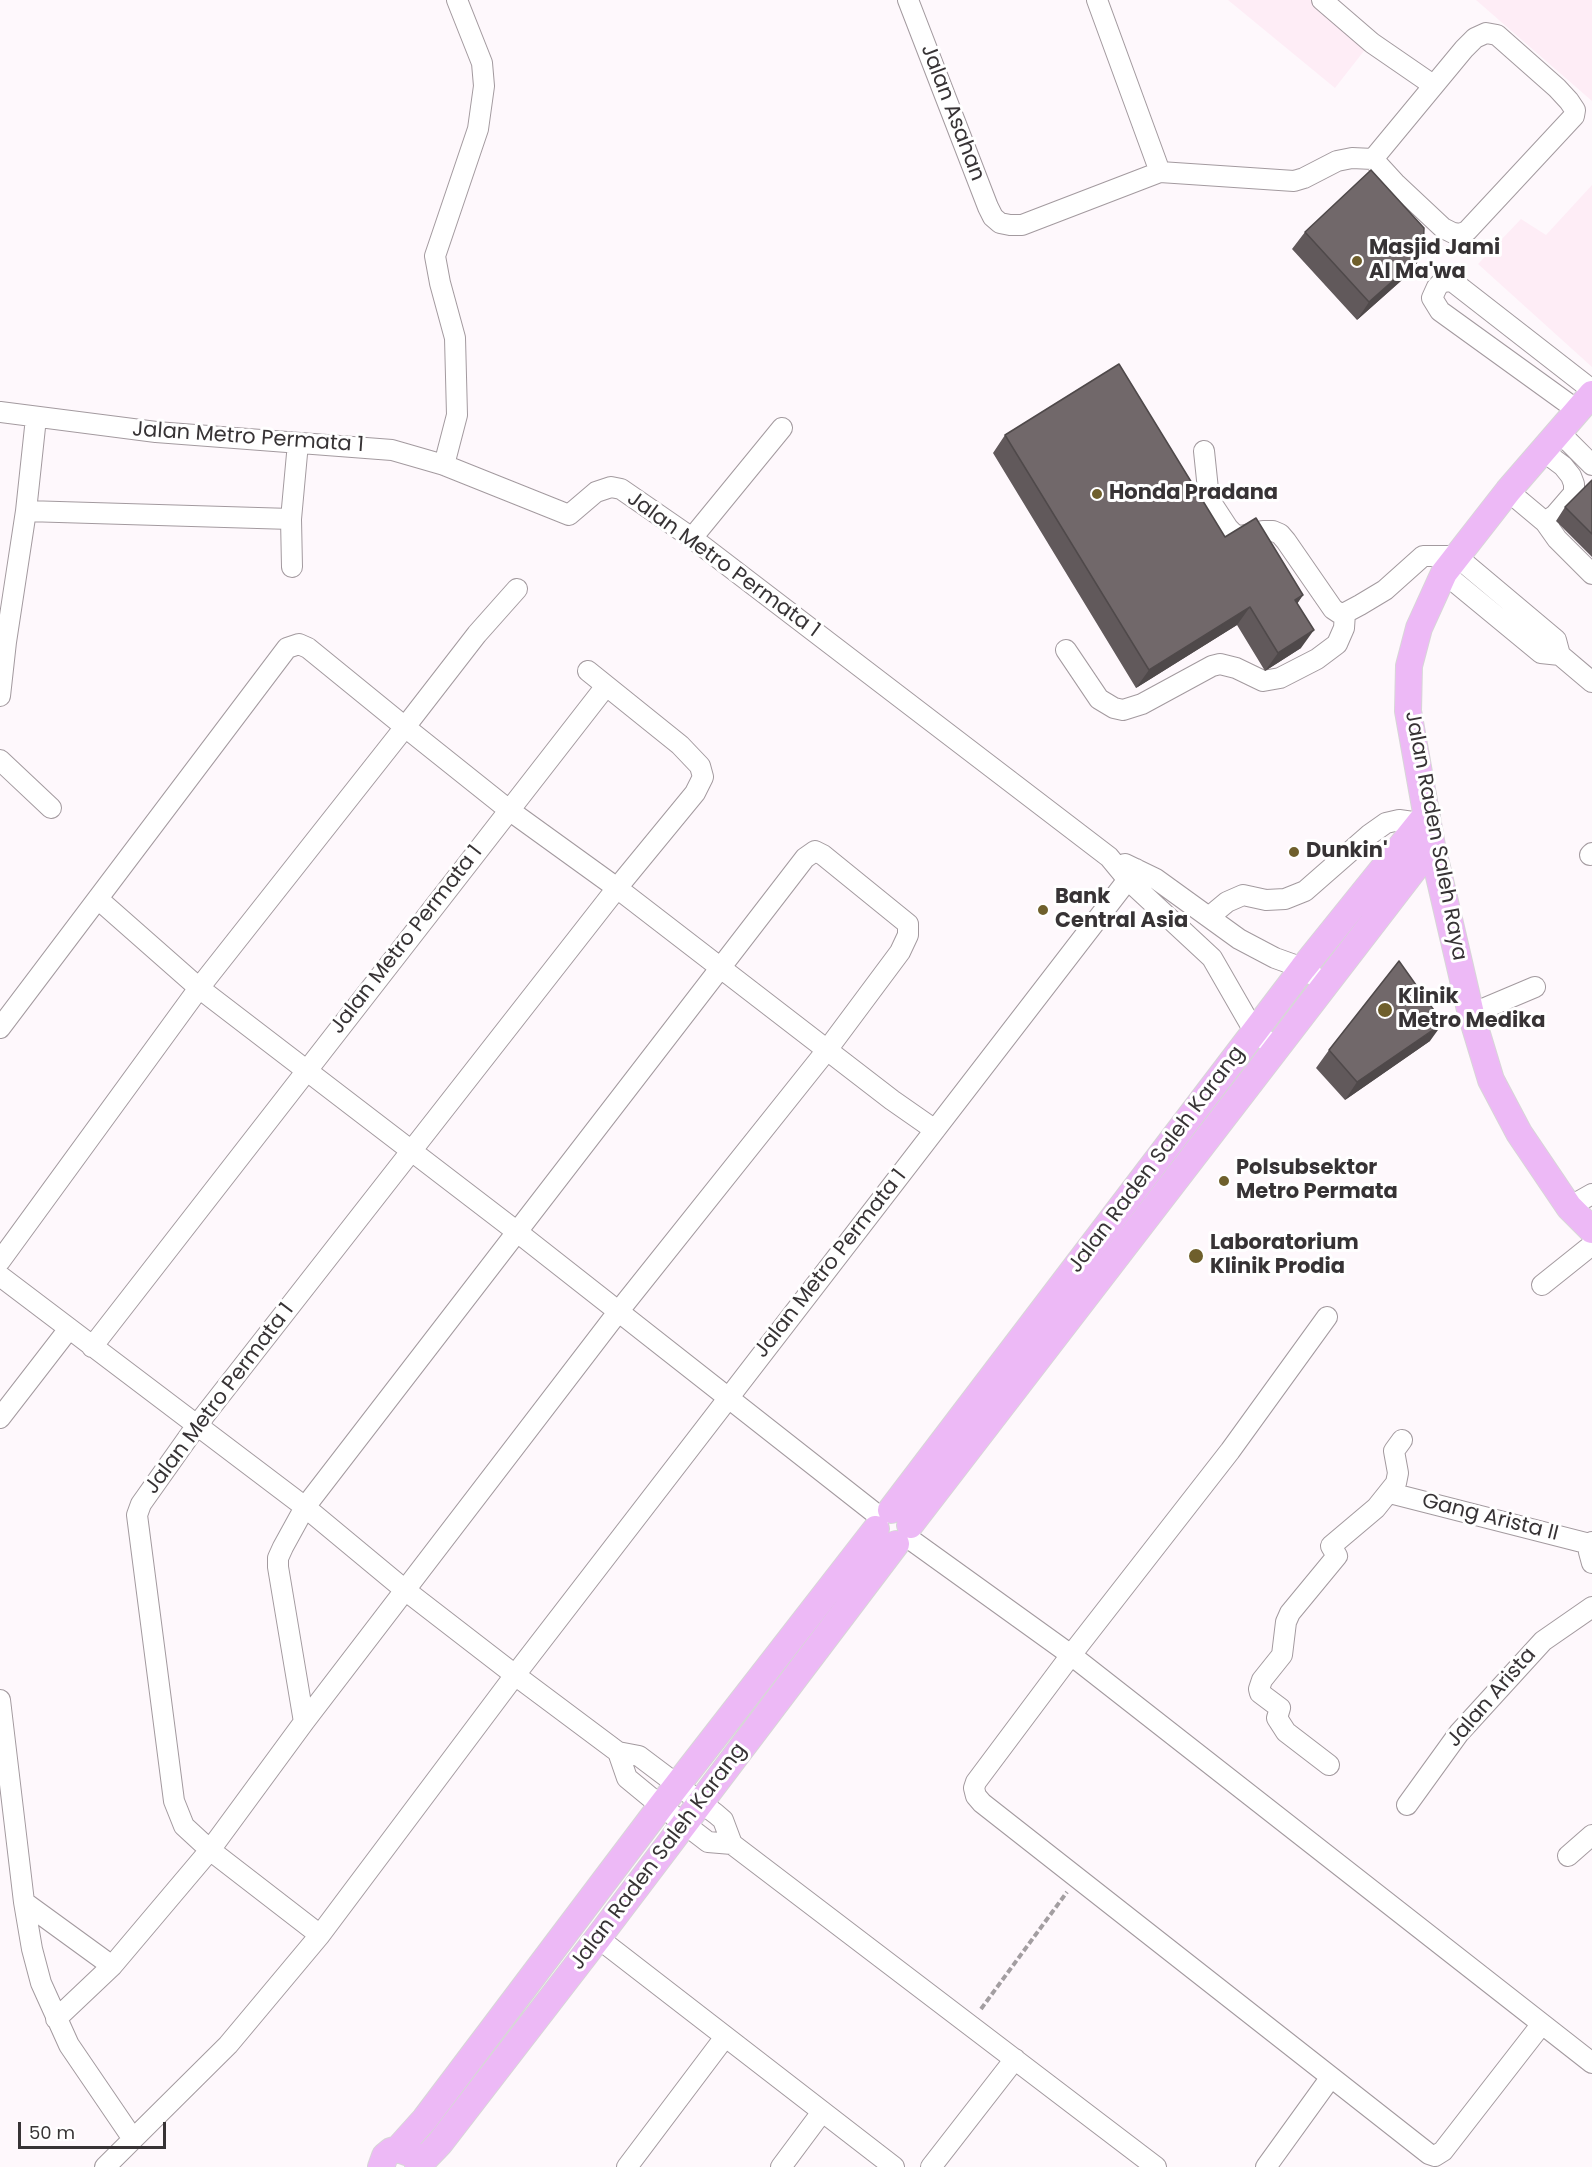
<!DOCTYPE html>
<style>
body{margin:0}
#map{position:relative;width:1592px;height:2167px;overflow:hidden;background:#fef8fc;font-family:Poppins,sans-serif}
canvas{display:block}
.scale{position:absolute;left:18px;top:2122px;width:148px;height:27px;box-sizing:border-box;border:3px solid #373335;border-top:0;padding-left:8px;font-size:18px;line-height:21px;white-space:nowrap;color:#373335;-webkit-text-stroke:4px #fff;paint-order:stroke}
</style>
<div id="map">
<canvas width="1592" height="2167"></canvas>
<div class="scale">50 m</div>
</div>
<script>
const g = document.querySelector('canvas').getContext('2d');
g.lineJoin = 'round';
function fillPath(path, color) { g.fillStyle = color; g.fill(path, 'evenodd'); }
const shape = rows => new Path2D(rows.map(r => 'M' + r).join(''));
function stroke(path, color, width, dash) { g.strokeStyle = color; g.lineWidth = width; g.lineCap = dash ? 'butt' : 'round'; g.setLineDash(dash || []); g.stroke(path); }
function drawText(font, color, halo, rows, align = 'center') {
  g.font = font + ' Poppins,sans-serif'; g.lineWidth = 6; g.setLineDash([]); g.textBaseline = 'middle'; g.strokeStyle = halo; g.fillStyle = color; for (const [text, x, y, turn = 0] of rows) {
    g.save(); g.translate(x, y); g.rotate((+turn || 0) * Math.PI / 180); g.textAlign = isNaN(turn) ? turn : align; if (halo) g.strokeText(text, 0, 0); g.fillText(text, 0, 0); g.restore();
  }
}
fillPath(shape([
 [1228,0,1313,0,1367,47,1335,88],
 [1476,0,1592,0,1592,101],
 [1592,185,1592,367,1478,264,1521,219,1546,235]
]), '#feedf6');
const minor = shape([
 [908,0,988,207,993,217,1000,223,1010,225,1022,225,1160,172,1294,181,1304,178,1337,161,1352,158,1373,159,1464,49,1475,38,1486,33,1497,35,1557,88,1569,101,1575,110,1574,116,1467,231,1460,234,1453,233,1443,228,1395,183,1373,159],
 [1097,0,1160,172],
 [1322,0,1372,43,1433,85],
 [1577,410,1440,311,1432,298,1437,287,1442,282,1452,281,1592,390],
 [0,412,156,432,392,450,444,465,569,515,596,492,611,487,621,489,692,538,1109,857,1128,880,1212,958,1254,1031,1276,1048],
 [1559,432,1592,465],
 [1204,451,1209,499,1228,528,1234,534,1241,536,1263,531,1273,531,1280,534,1286,541,1333,609,1339,613,1345,613,1360,605,1385,590,1423,556,1456,556,1556,640,1560,655],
 [444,465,457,415,455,338,440,283,435,256,478,129,484,86,482,63,457,0],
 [1508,491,1545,522,1555,515,1574,493,1574,484,1571,476,1563,466,1543,451],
 [26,511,291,519],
 [1545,522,1557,539,1592,574],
 [692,538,782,428],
 [292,567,291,519,298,443],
 [1444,573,1541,653,1560,655,1592,682],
 [1066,650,1099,699,1114,708,1123,710,1142,704,1212,666,1220,664,1236,668,1263,681,1280,678,1317,659,1337,644,1344,628,1345,613],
 [0,696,6,642,26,511,36,418],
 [0,760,51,808],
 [1590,855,1592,853],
 [1125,864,1156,879,1239,939,1275,958,1303,968,1313,975],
 [98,899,199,988,516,1231,880,1517],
 [1209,917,1227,902,1243,895,1266,900,1285,899,1305,891,1369,835,1386,823,1399,820,1420,823],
 [1471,1014,1535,987],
 [0,1028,287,648,299,644,308,648,405,727,477,634,517,589],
 [1569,1207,1592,1194],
 [0,1261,199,988,405,727,509,810,617,888,892,1100,935,1130],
 [0,1276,305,1507,405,1590,515,1675,618,1752,639,1756,716,1814,723,1820,732,1844,1156,2167],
 [1542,1285,1592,1245],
 [1327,1317,1230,1451,1071,1655,976,1782,974,1788,976,1796,982,1803,1331,2077,1429,2154,1435,2156,1443,2151,1541,2025],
 [92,1347,606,686],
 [0,1418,68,1330],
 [1390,1493,1590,1544],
 [907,1537,1071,1655,1592,2063],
 [1592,1542,1589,1552,1592,1563],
 [0,1700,24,1902,32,1949,41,1983,69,2045,133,2139],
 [618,1752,627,1778,661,1806,708,1842,732,1844],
 [1329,1765,1286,1732,1277,1718,1280,1708,1260,1693,1259,1689,1262,1680,1282,1655,1286,1622,1290,1613,1337,1556,1331,1546,1376,1508,1396,1483,1398,1473,1394,1451,1402,1440],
 [1407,1805,1459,1733,1543,1641,1592,1607],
 [1568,1856,1592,1835],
 [24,1902,112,1966],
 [320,1935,210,1850,184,1826,174,1801,137,1515,141,1504,197,1425,617,888,695,793,703,777,700,766,680,745,588,671],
 [598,1938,894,2167],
 [56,2019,112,1966,210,1850,304,1722,618,1312,827,1050,900,952,908,935,908,924,823,855,815,851,805,858,305,1507,283,1547,278,1558,278,1567,304,1722],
 [105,2167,228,2045,320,1935,515,1675,1136,869],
 [627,2167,725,2037],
 [781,2167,822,2112],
 [931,2167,1015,2059],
 [1266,2167,1331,2077]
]);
const major = shape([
 [1592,394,1508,491,1444,573,1419,628,1409,666,1408,711,1432,846,1471,1014,1491,1080,1519,1133,1569,1207,1592,1230],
 [891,1510,1303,968,1427,814],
 [910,1525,1432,846],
 [398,2149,425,2119,661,1806,876,1529],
 [418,2166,440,2143,598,1938,896,1544],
 [381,2167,385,2156,391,2151,398,2149,412,2154]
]);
stroke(minor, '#a39a9f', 22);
stroke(major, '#d7d6d7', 28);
stroke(shape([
 [981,2009,1067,1892]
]), '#a39ea1', 4, [6, 3]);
stroke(minor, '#fff', 20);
stroke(major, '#edb9f6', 26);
fillPath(shape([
 [1305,232,1411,272,1357,320,1292,249],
 [1005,435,1225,537,1303,595,1297,604,1301,648,1265,671,1237,625,1136,688,993,453],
 [1592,480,1592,557,1556,521,1565,507],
 [1430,1041,1345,1100,1316,1068,1329,1050]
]), '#61595b');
fillPath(shape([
 [1423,254,1411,272,1357,320,1369,302],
 [1303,595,1291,612,1295,600],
 [1250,607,1237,625,1136,688,1149,670],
 [1314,630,1301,648,1265,671,1278,653],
 [1443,1023,1430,1041,1345,1100,1357,1082]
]), '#4f494a');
const building = shape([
 [1371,170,1424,228,1423,254,1369,302,1305,232,1371,170],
 [1119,364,1225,537,1256,518,1303,595,1295,600,1314,630,1278,653,1250,607,1149,670,1005,435,1119,364],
 [1592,480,1592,534,1565,507,1592,480],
 [1399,961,1443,1023,1357,1082,1329,1050,1399,961]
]);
fillPath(building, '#71686a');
stroke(building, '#4f494a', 1.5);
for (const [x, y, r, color] of [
 [1357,261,6,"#6f5f2c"],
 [1097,494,6,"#6f5f2c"],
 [1294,852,6,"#6f5f2c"],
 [1043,910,6,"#6f5f2c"],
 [1385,1010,8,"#6f5f2c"],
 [1224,1181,6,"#6f5f2c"],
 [1196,1256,8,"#6f5f2c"]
]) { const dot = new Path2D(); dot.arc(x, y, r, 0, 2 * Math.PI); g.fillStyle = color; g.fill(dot); stroke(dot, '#fff', 2); }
drawText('21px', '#373335', '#fff', [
 ["Jalan Asahan",952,113,69],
 ["Jalan Metro Permata 1",248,438,4],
 ["Jalan Metro Permata 1",723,565,36],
 ["Jalan Raden Saleh Raya",1435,836,79],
 ["Jalan Metro Permata 1",407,940,-52],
 ["Jalan Raden Saleh Karang",1157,1160,-53],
 ["Jalan Metro Permata 1",831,1264,-52],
 ["Jalan Metro Permata 1",220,1399,-53],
 ["Gang Arista II",1490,1518,14],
 ["Jalan Arista",1492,1698,-49],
 ["Jalan Raden Saleh Karang",659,1857,-53]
]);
drawText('bold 21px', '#373335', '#fff', [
 ["Masjid Jami",1369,249],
 ["Al Ma'wa",1369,273],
 ["Honda Pradana",1109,494],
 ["Dunkin'",1306,852],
 ["Bank",1055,898],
 ["Central Asia",1055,922],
 ["Klinik",1398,998],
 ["Metro Medika",1398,1022],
 ["Polsubsektor",1236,1169],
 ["Metro Permata",1236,1193],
 ["Laboratorium",1210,1244],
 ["Klinik Prodia",1210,1268]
], 'left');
</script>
